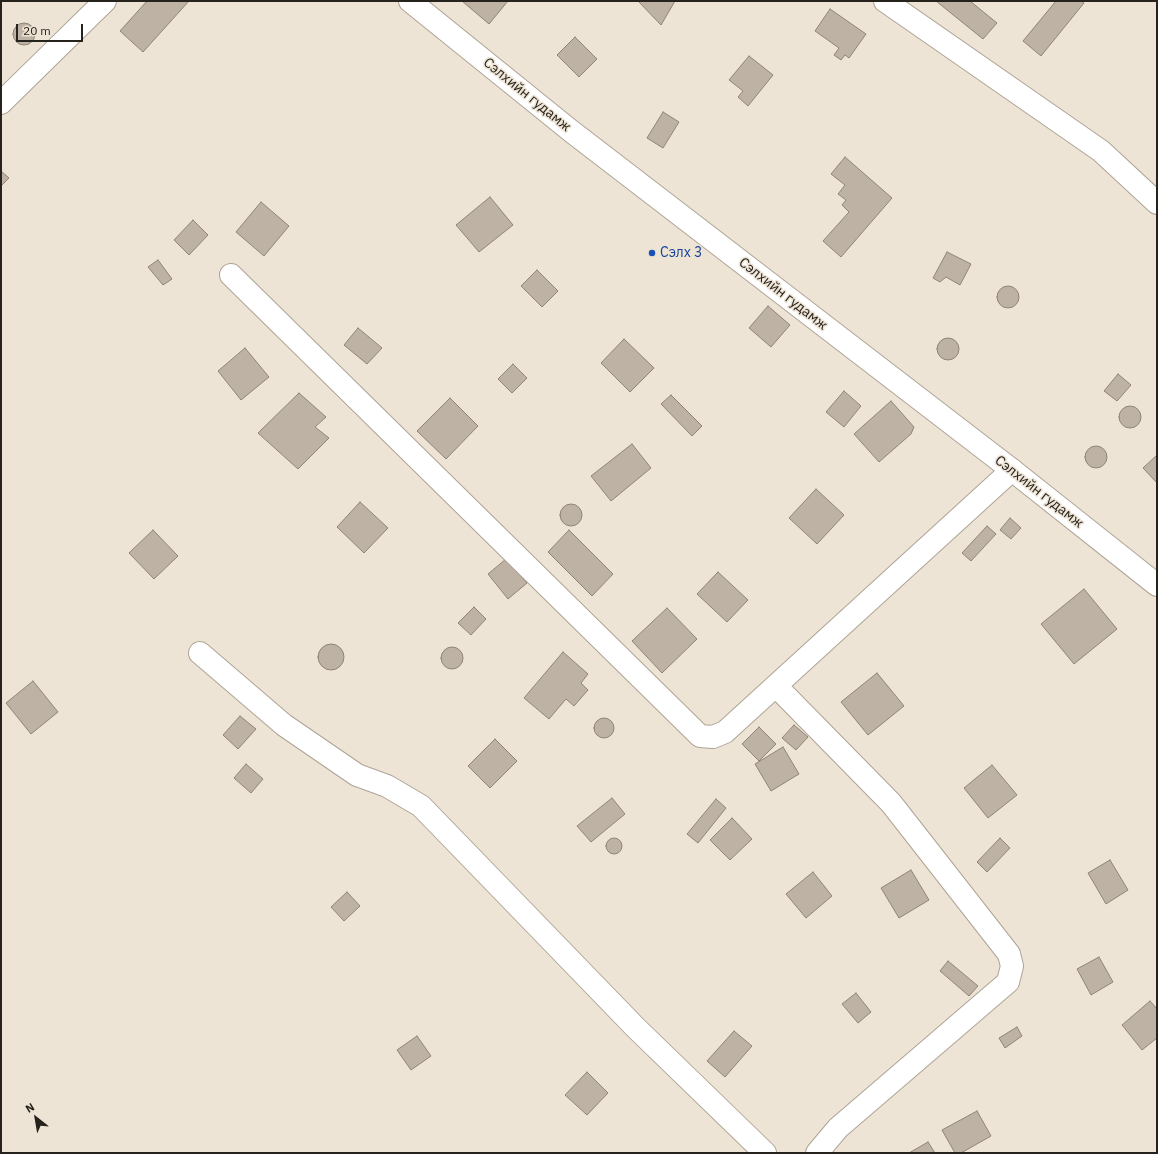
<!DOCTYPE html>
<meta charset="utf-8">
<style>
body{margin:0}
#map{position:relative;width:1158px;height:1154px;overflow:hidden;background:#eee4d5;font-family:"IBM Plex Sans",sans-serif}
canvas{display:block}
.frame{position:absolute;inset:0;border:2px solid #26221c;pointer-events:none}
.north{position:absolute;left:16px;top:1098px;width:40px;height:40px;-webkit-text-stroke:3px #eee4d5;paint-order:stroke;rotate:329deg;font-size:11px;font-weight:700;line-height:16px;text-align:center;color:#26221c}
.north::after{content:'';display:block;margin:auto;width:14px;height:18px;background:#26221c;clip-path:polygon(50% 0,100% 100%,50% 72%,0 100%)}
.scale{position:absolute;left:16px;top:24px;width:67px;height:18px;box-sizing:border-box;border:2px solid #26221c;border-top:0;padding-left:5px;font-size:12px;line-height:14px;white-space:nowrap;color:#26221c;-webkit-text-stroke:3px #eee4d5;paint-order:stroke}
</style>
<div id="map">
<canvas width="1158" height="1154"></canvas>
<div class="frame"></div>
<div class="north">N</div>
<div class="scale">20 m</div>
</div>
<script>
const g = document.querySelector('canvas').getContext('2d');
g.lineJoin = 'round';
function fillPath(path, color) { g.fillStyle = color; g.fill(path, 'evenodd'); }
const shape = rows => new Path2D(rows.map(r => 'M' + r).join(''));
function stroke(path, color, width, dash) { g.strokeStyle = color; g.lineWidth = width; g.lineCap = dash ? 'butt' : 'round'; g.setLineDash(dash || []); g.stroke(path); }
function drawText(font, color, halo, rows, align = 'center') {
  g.font = font + ' "IBM Plex Sans",sans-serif'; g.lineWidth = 3; g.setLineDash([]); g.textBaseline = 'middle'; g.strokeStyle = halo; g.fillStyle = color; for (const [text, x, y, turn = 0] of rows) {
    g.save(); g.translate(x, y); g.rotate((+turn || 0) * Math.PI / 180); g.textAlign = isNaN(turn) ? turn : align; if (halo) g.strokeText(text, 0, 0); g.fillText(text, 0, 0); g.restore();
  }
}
const building = shape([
 [147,1,189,1,143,52,120,31,147,1],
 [462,1,508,1,489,24,462,1],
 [638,1,675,1,661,25,638,1],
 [936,1,970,1,997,23,983,39,936,1],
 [1056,1,1081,1,1084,3,1041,56,1023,41,1056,1],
 [830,9,866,34,849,58,845,55,841,60,834,55,839,48,815,31,830,9],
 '13 34a11 11 0 1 1 22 0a11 11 0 1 1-22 0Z',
 [575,37,597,59,579,77,557,55,575,37],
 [749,56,773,75,748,106,738,97,743,91,729,80,749,56],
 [663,112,679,122,663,148,647,138,663,112],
 [845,157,892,198,841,257,823,241,849,212,842,205,846,200,838,194,845,185,831,174,845,157],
 [1,171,9,178,1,186,1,171],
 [490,197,513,225,479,252,456,225,490,197],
 [261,202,289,226,264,256,236,232,261,202],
 [193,220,208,235,189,255,174,240,193,220],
 [947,252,971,264,960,285,946,277,940,282,933,278,947,252],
 [158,260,172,279,163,285,148,267,158,260],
 [537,270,558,291,542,307,521,286,537,270],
 '997 297a11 11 0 1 1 22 0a11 11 0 1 1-22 0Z',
 [768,306,790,325,771,347,749,328,768,306],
 [358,328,382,348,367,364,344,345,358,328],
 '937 349a11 11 0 1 1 22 0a11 11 0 1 1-22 0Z',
 [624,339,654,368,630,392,601,363,624,339],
 [245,348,269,377,241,400,218,371,245,348],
 [513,364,527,378,512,393,498,379,513,364],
 [1118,374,1131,385,1117,401,1104,391,1118,374],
 [844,391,861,406,844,427,826,412,844,391],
 [299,393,326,417,315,427,329,438,298,469,258,433,299,393],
 [671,395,702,426,692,436,661,404,671,395],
 [450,398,478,426,446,459,417,431,450,398],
 [891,401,914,427,911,434,879,462,854,434,891,401],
 '1119 417a11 11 0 1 1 22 0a11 11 0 1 1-22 0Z',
 [632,444,651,468,611,501,591,476,632,444],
 '1085 457a11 11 0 1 1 22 0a11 11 0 1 1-22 0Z',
 [1157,455,1157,483,1143,468,1157,455],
 [816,489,844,515,817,544,789,518,816,489],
 [360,502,388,528,364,553,337,527,360,502],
 '560 515a11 11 0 1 1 22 0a11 11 0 1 1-22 0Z',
 [1010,518,1021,528,1011,539,1000,530,1010,518],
 [987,526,996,534,971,561,962,553,987,526],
 [153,530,178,556,154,579,129,553,153,530],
 [569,530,613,574,592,596,548,552,569,530],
 [506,559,527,583,508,599,488,574,506,559],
 [718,572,748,600,727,622,697,594,718,572],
 [1084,589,1117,629,1074,664,1041,624,1084,589],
 [474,607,486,619,471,635,458,623,474,607],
 [667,608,697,639,662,673,632,641,667,608],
 '318 657a13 13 0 1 1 26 0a13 13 0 1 1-26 0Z',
 '441 658a11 11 0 1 1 22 0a11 11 0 1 1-22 0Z',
 [563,652,588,674,581,683,588,690,574,706,566,699,549,719,524,698,563,652],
 [877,673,904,706,868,735,841,702,877,673],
 [33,681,58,712,31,734,6,703,33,681],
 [240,716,256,729,238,749,223,735,240,716],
 '594 728a10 10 0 1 1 20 0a10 10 0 1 1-20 0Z',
 [794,725,808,737,796,750,782,738,794,725],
 [759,727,776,744,759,761,742,744,759,727],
 [495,739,517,761,490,788,468,766,495,739],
 [783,747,799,774,771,791,755,764,783,747],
 [246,764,263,779,251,793,234,778,246,764],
 [992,765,1017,795,988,818,964,788,992,765],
 [612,798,625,814,591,842,577,826,612,798],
 [716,799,726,808,698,843,687,834,716,799],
 [732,818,752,839,730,860,710,840,732,818],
 [1000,838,1010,848,987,872,977,862,1000,838],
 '606 846a8 8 0 1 1 16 0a8 8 0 1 1-16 0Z',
 [1110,860,1128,890,1106,904,1088,873,1110,860],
 [911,870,929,900,899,918,881,888,911,870],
 [813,872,832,896,806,918,786,894,813,872],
 [347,892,360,906,344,921,331,907,347,892],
 [1099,957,1113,982,1091,995,1077,969,1099,957],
 [948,961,978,986,969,996,940,971,948,961],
 [856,993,871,1012,858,1023,842,1004,856,993],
 [1150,1001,1157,1009,1157,1038,1142,1050,1122,1025,1150,1001],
 [1017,1027,1022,1036,1005,1048,999,1038,1017,1027],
 [734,1031,752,1046,725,1077,707,1061,734,1031],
 [417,1036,431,1056,411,1070,397,1050,417,1036],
 [587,1072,608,1093,587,1115,565,1095,587,1072],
 [977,1111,991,1136,961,1153,955,1153,942,1130,977,1111],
 [928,1142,935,1153,909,1153,928,1142]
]);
fillPath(building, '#bdb2a4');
stroke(building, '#8e8477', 1);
const minor = shape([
 [885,1,1101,151,1157,203],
 [1,103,105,1],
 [231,275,700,736,713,737,725,732,1012,470],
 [200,653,284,725,357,775,387,786,421,806,636,1028,765,1153],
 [776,686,891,803,1009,954,1012,966,1008,982,838,1128,817,1153]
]);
const major = shape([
 [410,1,571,131,1012,470,1157,585]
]);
stroke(minor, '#aea496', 24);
stroke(major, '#aea496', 24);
stroke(minor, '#fff', 22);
stroke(major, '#fff', 22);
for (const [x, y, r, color] of [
 [652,253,4,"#1a4fb4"]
]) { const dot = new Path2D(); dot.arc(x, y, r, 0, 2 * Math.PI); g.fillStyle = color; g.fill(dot); stroke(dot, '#eee4d5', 1.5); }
drawText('14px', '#26221c', '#eee4d5', [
 ["Сэлхийн гудамж",527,95,39],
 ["Сэлхийн гудамж",783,294,38],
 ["Сэлхийн гудамж",1039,492,38]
]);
drawText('14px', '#164399', '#eee4d5', [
 ["Сэлх 3",660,253]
], 'left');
</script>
